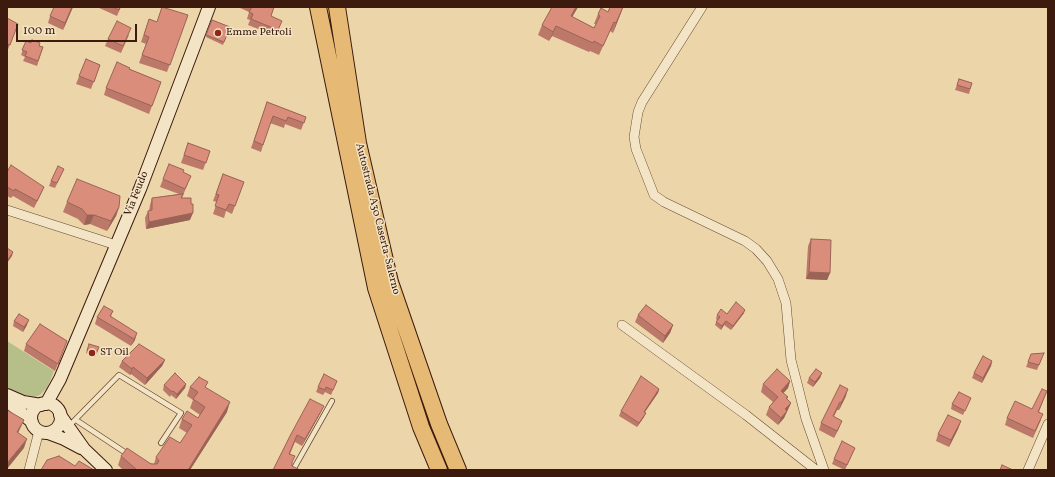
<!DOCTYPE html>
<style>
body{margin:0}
#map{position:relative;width:1055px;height:477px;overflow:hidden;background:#ecd5a8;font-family:Vollkorn,serif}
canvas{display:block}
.frame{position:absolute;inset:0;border:8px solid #3c1b0e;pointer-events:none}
.scale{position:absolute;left:16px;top:24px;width:121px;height:18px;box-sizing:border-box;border:2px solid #3c1b0e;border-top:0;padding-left:5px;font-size:12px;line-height:14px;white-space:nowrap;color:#3c1b0e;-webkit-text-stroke:3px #f3e4c6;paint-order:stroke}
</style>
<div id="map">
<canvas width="1055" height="477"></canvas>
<div class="frame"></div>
<div class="scale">100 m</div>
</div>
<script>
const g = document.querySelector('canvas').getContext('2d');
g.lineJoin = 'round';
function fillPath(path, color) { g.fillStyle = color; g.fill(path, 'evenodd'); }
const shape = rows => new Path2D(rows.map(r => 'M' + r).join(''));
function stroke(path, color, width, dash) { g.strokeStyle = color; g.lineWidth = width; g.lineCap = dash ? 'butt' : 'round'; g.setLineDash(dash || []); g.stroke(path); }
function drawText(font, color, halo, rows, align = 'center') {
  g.font = font + ' Vollkorn,serif'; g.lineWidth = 3; g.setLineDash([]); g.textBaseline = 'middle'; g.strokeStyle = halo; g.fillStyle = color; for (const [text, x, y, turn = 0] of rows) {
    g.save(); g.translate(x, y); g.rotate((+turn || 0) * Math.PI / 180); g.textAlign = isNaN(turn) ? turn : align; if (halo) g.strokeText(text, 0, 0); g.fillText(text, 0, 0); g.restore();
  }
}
fillPath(shape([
 [7,341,54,371,47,388,40,395,35,397,24,395,7,388]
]), '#b6be89');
const lane = shape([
 [76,420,129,455],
 [69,426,119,375,181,413,161,443],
 [293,470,332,401]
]);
const street = shape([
 [702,7,642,102,638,112,634,137,636,149,654,195,664,202,745,241,756,249,767,261,778,279,786,303,791,360,798,387,806,419,824,470],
 [7,210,116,245],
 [622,325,746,415,816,470],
 [29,470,39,431],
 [1028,470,1048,424]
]);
const secondary = shape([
 [7,395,23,402,41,405],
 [7,401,32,422],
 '31 418a15 15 0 1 1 30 0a15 15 0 1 1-30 0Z',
 [46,404,60,379,140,189,209,7],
 [60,415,84,449,106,470],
 [48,433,64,439,81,448]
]);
const highway = shape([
 [318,7,376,288,421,427,439,470],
 [337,7,358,143,390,282,439,424,458,470]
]);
stroke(lane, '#684a34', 6);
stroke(street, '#684a34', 10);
stroke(secondary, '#3c1b0e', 14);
stroke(highway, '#3c1b0e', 18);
stroke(lane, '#f3e4c6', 4.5);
stroke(street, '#f3e4c6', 9);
stroke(secondary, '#f3e4c6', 12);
stroke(highway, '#e6ba74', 16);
fillPath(shape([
 [73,7,63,30,48,23,50,16],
 [97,7,121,7,117,16],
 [238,7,274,7,271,16,279,27,276,36,248,25,250,20,247,19,249,12],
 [578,7,572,17,594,28,596,24,594,24,598,14,623,7,613,33,610,31,599,55,590,51,589,52,552,36,549,41,538,35,542,25],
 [188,15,167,72,139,63,146,44,141,42,149,19,157,22],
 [7,18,18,24,7,52],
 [212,20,230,27,223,45,206,37],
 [129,35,121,53,105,46,108,39],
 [26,41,43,47,37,66,23,61,25,57,21,55],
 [86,59,100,65,91,89,76,84],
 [129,69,161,82,149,114,104,95,106,88],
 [959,79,972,83,969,94,955,90],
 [267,102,306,117,301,130,285,124,284,128,270,123,261,152,251,148],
 [188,143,210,151,203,170,181,163],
 [64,169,55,188,49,186,51,181],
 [7,172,44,187,41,194,34,208,13,196,11,198,7,196],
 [183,172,188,183,182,198,190,220,146,229,145,218,148,211,149,211,150,205,152,198,179,194,160,187,163,179],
 [223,174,244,182,232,214,226,211,224,218,213,214,217,202,213,201],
 [67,202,119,207,116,216,107,231,90,224,84,225,78,219,63,212],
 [811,239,830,273,827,280,806,279,808,246],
 [113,311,111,316,135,340,131,346,95,324,97,317],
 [744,313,731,330,724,325,721,330,715,325,717,320,716,319,717,315,727,314],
 [638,315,673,325,670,333,663,343,635,322],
 [14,321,27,325,23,332,13,326],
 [67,341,55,371,24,351,26,344],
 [89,344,99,347,95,357,86,353],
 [1044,353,1037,370,1026,367,1031,354],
 [165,360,162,366,145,385,131,374,130,375,119,367,122,361],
 [992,361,991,366,982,383,972,378,974,373],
 [822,373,820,378,813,387,807,383,809,378],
 [337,381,331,395,325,392,323,395,316,392,318,387],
 [790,381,788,388,783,393,788,397,787,399,791,403,784,418,778,425,766,415,769,407,773,402,761,392,763,384],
 [186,384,185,388,176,399,171,395,170,397,163,390,164,385],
 [190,387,206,388,227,412,190,470,123,470,118,465,121,456,154,464,156,457,180,443,187,433,179,428,182,419,198,418,200,415,190,408,193,400,187,396],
 [659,389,658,393,645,412,644,417,637,427,619,416,621,411],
 [1047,391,1039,412,1041,420,1033,438,1005,425,1007,418,1032,409],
 [846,396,839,410,837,410,833,417,839,428,834,438,819,430,821,423],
 [971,398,963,415,951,409,952,404],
 [321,412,302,446,295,442,290,454,292,466,273,470,291,434],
 [961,421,958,429,949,447,936,441,938,434],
 [855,448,845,470,832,464,834,459]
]), '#bc796a');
fillPath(shape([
 [72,7,73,7,63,30,65,23],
 [576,7,578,7,567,26,571,16],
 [623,7,621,13,613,33,616,23],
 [556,26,552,36,549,41,553,32],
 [119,207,116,216,107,231,111,221],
 [193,213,190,220,146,229,149,222],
 [87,215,94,215,90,224,84,225],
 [13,252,12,256,7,263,7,261],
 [809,272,830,273,827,280,806,279],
 [745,310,744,313,731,330,733,326],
 [29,320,27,325,23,332,24,327],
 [726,321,724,325,721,330,722,326],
 [673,325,670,333,663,343,665,336],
 [137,333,135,340,131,346,134,339],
 [165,360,162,366,145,385,147,378],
 [992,361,991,366,982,383,983,378],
 [133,367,131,374,130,375,132,369],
 [822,373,820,378,813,387,815,382],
 [790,381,788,388,779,398,781,391],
 [186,384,185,388,176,399,177,394],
 [659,389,658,393,642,416,644,412],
 [848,389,846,396,839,410,841,403],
 [230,402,227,412,190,470,188,470],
 [840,402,837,410,830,424,833,416],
 [791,403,784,418,778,425,785,409],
 [324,406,321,412,302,446,305,439],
 [646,413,644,417,637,427,639,423],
 [24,420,20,429,14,441,17,432],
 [842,421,839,428,834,438,837,431],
 [961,421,958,429,949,447,951,440],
 [27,439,24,448,7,469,7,463]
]), '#996356');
const building = shape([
 [54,7,72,7,65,23,50,16,54,7],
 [113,7,120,7,119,10,113,7],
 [162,7,188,15,170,65,142,55,149,37,144,35,149,19,157,22,162,7],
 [252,7,274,7,271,16,282,21,278,30,251,19,253,14,249,12,252,7],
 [552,7,576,7,571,16,594,28,600,16,598,14,601,8,608,12,610,7,623,7,616,23,614,22,603,46,594,41,593,43,556,26,553,32,542,25,552,7],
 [7,18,18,24,10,45,7,44,7,18],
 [212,20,230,27,224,42,206,35,212,20],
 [117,21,131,28,123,46,108,39,117,21],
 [32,40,40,43,39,46,43,47,38,61,25,56,27,52,22,50,26,41,31,43,32,40],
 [86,59,100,65,94,82,79,76,86,59],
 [117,62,130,68,129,69,161,82,152,106,106,88,117,62],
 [959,79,972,83,970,89,957,85,959,79],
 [267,102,306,117,304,123,288,117,286,121,273,116,263,145,254,141,267,102],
 [188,143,210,151,206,163,184,155,188,143],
 [169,164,184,170,183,172,191,176,185,189,163,179,169,164],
 [11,165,44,187,37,201,15,189,14,191,7,187,7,172,11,165],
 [58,166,64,169,57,183,51,181,58,166],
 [223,174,244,182,235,206,229,204,226,210,215,206,219,195,216,194,223,174],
 [77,179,120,196,119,207,111,221,94,215,87,215,82,209,67,202,77,179],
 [183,194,181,198,191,198,191,204,193,204,193,213,149,222,148,211,152,210,152,198,183,194],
 [811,239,831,240,830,273,809,272,811,239],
 [7,248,13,252,7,261,7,248],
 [736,302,745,310,733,326,726,321,722,326,716,322,720,317,717,315,721,309,727,314,736,302],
 [646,305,673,325,665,336,638,315,646,305],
 [104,306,113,311,110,316,137,333,134,339,97,317,104,306],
 [19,314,29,320,24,327,14,321,19,314],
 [40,324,67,341,58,364,26,344,40,324],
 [89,344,99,347,96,354,87,351,89,344],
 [139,344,165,360,147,378,133,367,132,369,122,361,139,344],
 [1044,353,1039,365,1028,362,1031,354,1044,353],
 [983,356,992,361,983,378,974,373,983,356],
 [777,369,790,381,781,391,788,397,786,398,791,403,785,409,787,411,781,418,769,407,778,397,763,384,777,369],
 [816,369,822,373,815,382,809,378,816,369],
 [175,373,186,384,177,394,173,391,172,392,164,385,175,373],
 [324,374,337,381,333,390,326,387,325,390,318,387,324,374],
 [641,376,659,389,644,412,646,413,639,423,621,411,641,376],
 [199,377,208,382,205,387,230,402,188,470,137,470,121,456,127,448,151,464,157,464,159,461,156,457,170,437,180,443,192,425,182,419,187,411,198,418,205,407,193,399,198,392,190,387,199,377],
 [840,385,848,389,841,403,840,402,833,416,842,421,837,431,821,423,840,385],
 [1042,389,1047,391,1038,412,1043,414,1035,431,1007,418,1015,401,1032,409,1042,389],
 [959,392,971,398,965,411,952,404,959,392],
 [310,399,324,406,305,439,297,435,289,454,295,456,292,462,292,466,300,470,273,470,291,434,310,399],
 [7,410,24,420,17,432,27,439,7,463,7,419,8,418,7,418,7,410],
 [948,415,961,421,951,440,938,434,948,415],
 [842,441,855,448,847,465,834,459,842,441],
 [59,456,75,466,79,461,94,470,41,470,47,460,59,456],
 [1002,465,1013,470,1000,470,1002,465]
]);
fillPath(building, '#db8d7b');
stroke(building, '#996356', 1);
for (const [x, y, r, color] of [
 [218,33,4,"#8f2418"],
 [92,353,4,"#8f2418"]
]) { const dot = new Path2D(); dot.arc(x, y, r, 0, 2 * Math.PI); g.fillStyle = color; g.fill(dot); stroke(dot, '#f3e4c6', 1.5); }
drawText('11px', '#3c1b0e', '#f3e4c6', [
 ["Emme Petroli",226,33],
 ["ST Oil",100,353]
], 'left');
drawText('11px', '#3c1b0e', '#f3e4c6', [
 ["Via Feudo",137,194,-68],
 ["Autostrada A30 Caserta-Salerno",377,219,76]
]);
</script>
